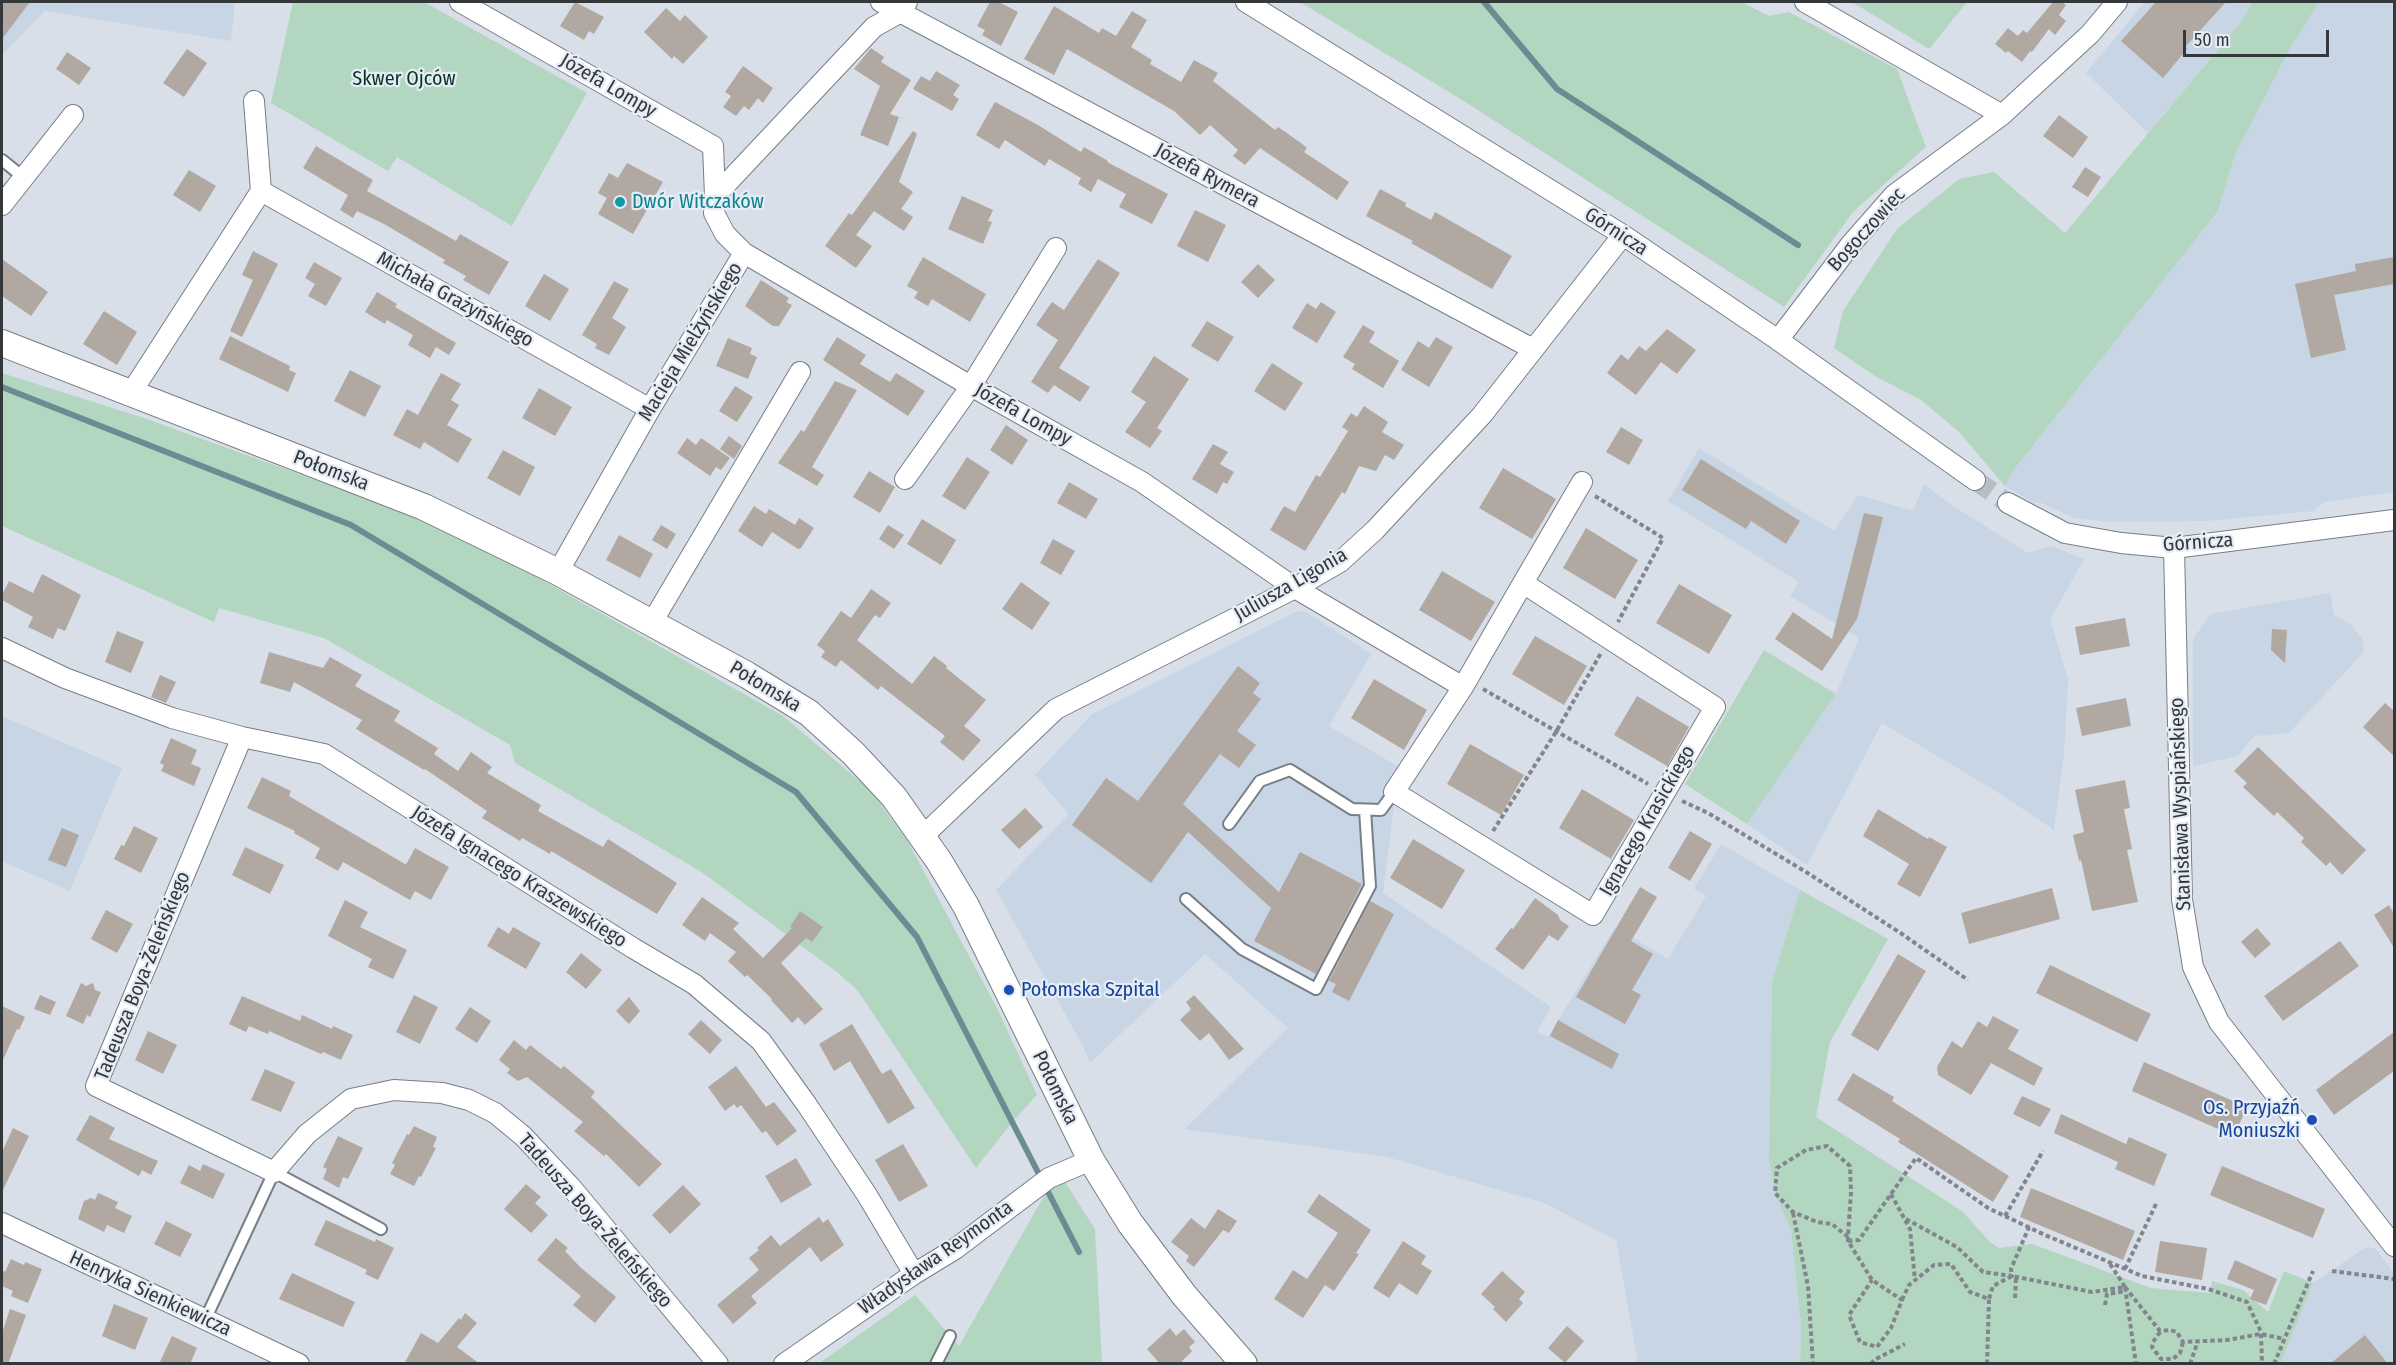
<!DOCTYPE html>
<meta charset="utf-8">
<style>
body{margin:0}
#map{position:relative;width:2396px;height:1365px;overflow:hidden;background:#d8dfe8;font-family:"Fira Sans Condensed",sans-serif}
canvas{display:block}
.frame{position:absolute;inset:0;border:3px solid #35383b;pointer-events:none}
.scale{position:absolute;left:2183px;top:30px;width:146px;height:27px;box-sizing:border-box;border:3px solid #35383b;border-top:0;padding-left:8px;font-size:18px;line-height:21px;white-space:nowrap;color:#35383b;-webkit-text-stroke:4px #e5ecf5;paint-order:stroke}
</style>
<div id="map">
<canvas width="2396" height="1365"></canvas>
<div class="frame"></div>
<div class="scale">50 m</div>
</div>
<script>
const g = document.querySelector('canvas').getContext('2d');
g.lineJoin = 'round';
function fillPath(path, color) { g.fillStyle = color; g.fill(path, 'evenodd'); }
const shape = rows => new Path2D(rows.map(r => 'M' + r).join(''));
function stroke(path, color, width, dash) { g.strokeStyle = color; g.lineWidth = width; g.lineCap = dash ? 'butt' : 'round'; g.setLineDash(dash || []); g.stroke(path); }
function drawText(font, color, halo, rows, align = 'center') {
  g.font = font + ' "Fira Sans Condensed",sans-serif'; g.lineWidth = 4.5; g.setLineDash([]); g.textBaseline = 'middle'; g.strokeStyle = halo; g.fillStyle = color; for (const [text, x, y, turn = 0] of rows) {
    g.save(); g.translate(x, y); g.rotate((+turn || 0) * Math.PI / 180); g.textAlign = isNaN(turn) ? turn : align; if (halo) g.strokeText(text, 0, 0); g.fillText(text, 0, 0); g.restore();
  }
}
fillPath(shape([
 [2,2,235,2,231,41,45,11,2,55],
 [2145,2,2252,2,2242,21,2148,133,2086,73],
 [2319,2,2394,2,2394,492,2324,502,2314,511,2206,521,2110,522,2074,518,2042,503,2034,503,2005,486,2012,472,2218,211,2235,155,2289,50],
 [1699,448,1834,531,1858,495,1913,511,1924,484,1950,504,2028,553,2051,546,2084,559,2050,620,2068,679,2064,754,2054,830,1994,790,1882,723,1807,865,1747,824,1836,694,1859,638,1790,596,1799,582,1668,501],
 [2330,593,2334,615,2350,624,2363,639,2363,653,2289,733,2254,736,2238,756,2193,766,2193,639,2211,614],
 [1297,611,1306,612,1371,654,1329,726,1399,767,1383,893,1551,1007,1537,1032,1548,1037,1615,927,1668,959,1706,896,1694,889,1721,844,1800,890,1772,982,1769,1159,1775,1193,1791,1229,1801,1325,1800,1363,1638,1363,1616,1240,1544,1203,1387,1157,1185,1129,1288,1028,1205,954,1090,1063,1083,1046,996,890,1069,814,1035,775,1091,715],
 [2,716,122,768,70,891,2,861],
 [2366,1247,2376,1249,2394,1273,2394,1363,2281,1364,2313,1283]
]), '#c8d5e4');
fillPath(shape([
 [293,2,424,2,587,93,512,226,397,157,388,171,271,103],
 [1300,2,1741,2,1769,16,1789,12,1897,69,1926,147,1853,212,1784,307,1459,98],
 [1852,2,1967,2,1929,49],
 [2252,2,2319,2,2289,50,2235,155,2218,211,2012,472,2005,486,1959,432,1921,400,1875,376,1834,348,1843,311,1897,229,1959,179,1994,172,2065,233,2242,21],
 [2,373,144,418,374,501,487,549,783,716,870,790,907,840,998,1010,1037,1095,1014,1120,976,1168,858,991,837,972,700,871,515,763,510,745,324,638,219,608,214,622,2,526],
 [1764,650,1836,694,1747,824,1685,784],
 [1800,890,1888,939,1830,1042,1816,1117,1962,1211,1991,1243,1999,1248,2032,1244,2151,1288,2210,1293,2212,1281,2243,1290,2268,1312,2284,1271,2313,1283,2281,1363,1800,1364,1801,1325,1791,1229,1775,1193,1769,1159,1772,982],
 [1058,1171,1095,1229,1102,1363,818,1364,915,1295,959,1346]
]), '#b3d6c1');
stroke(shape([
 [1484,2,1557,89,1798,245],
 [2,387,351,525,796,792,917,937,1079,1252]
]), '#6c8c93', 6);
fillPath(shape([
 [2,2,30,2,2,39],
 [575,2,604,17,594,34,589,31,584,40,560,26],
 [990,2,999,2,1018,12,1001,46,982,35,985,30,977,26],
 [2053,2,2062,2,2066,5,2059,15,2066,21,2055,35,2049,29,2032,52,2030,51,2022,62,2008,51,2006,53,1995,44,2008,28,2018,36,2023,30,2027,33],
 [2156,2,2226,2,2185,47,2187,49,2163,78,2121,41],
 [1054,6,1099,33,1102,28,1116,36,1132,11,1147,20,1131,47,1152,60,1150,64,1181,82,1194,60,1218,73,1213,81,1275,130,1278,127,1301,143,1307,148,1304,152,1349,182,1337,200,1260,148,1245,165,1233,156,1238,150,1210,125,1200,135,1174,111,1067,49,1054,75,1024,59],
 [666,8,680,21,685,15,708,37,683,64,674,56,672,59,644,32],
 [871,48,884,57,881,62,911,80,890,114,899,117,888,146,860,135,880,86,854,69],
 [187,49,207,63,184,97,163,83],
 [67,52,91,68,79,85,56,69],
 [743,66,773,88,763,103,758,98,749,110,744,106,736,116,723,107,731,96,725,92],
 [936,71,960,85,953,95,959,99,952,111,913,89,921,76,930,81],
 [995,102,1038,125,1081,152,1084,147,1108,161,1107,162,1168,194,1152,224,1119,207,1126,194,1098,179,1091,192,1078,184,1081,178,1049,159,1045,166,1005,140,999,149,976,135],
 [2059,115,2088,137,2073,158,2043,136],
 [913,131,917,134,899,182,913,192,901,209,913,217,904,231,874,211,856,235,872,246,856,268,825,246,849,213,852,215],
 [316,146,373,180,367,191,456,241,460,234,509,262,489,295,463,280,466,276,443,263,445,260,384,224,357,211,353,218,340,210,348,195,303,168],
 [627,163,663,182,633,234,598,214,607,198,598,193,609,173,618,178],
 [2085,167,2101,177,2088,197,2072,187],
 [189,170,216,186,200,212,173,195],
 [1380,189,1406,203,1405,206,1431,220,1435,212,1512,256,1492,289,1411,243,1413,241,1366,216],
 [962,196,993,210,988,221,992,222,983,244,948,229],
 [1195,210,1226,225,1208,262,1177,246],
 [253,251,278,264,242,337,230,331,253,280,242,275],
 [923,257,986,294,970,322,932,299,928,306,914,298,918,292,907,286],
 [2394,257,2394,284,2334,295,2346,350,2311,358,2295,284,2356,271,2355,264],
 [2,259,48,292,31,316,2,296],
 [1098,259,1120,273,1059,368,1090,387,1080,402,1054,385,1048,393,1031,382,1058,340,1036,325,1052,302,1064,310],
 [314,262,342,278,326,306,308,296,315,284,305,278],
 [1258,264,1275,280,1258,298,1241,282],
 [544,274,569,289,550,321,525,306],
 [761,280,789,298,786,302,792,305,779,326,773,326,745,306],
 [614,281,629,289,612,318,626,327,609,355,595,348,597,344,582,335],
 [377,292,397,304,395,307,456,343,449,355,436,347,430,358,408,345,413,335,387,320,385,324,365,312],
 [1321,302,1336,312,1317,343,1292,328,1307,303,1316,309],
 [104,311,137,332,117,365,83,344],
 [1207,321,1234,337,1218,362,1191,346],
 [1363,325,1375,332,1369,342,1399,361,1383,388,1352,369,1355,364,1343,357],
 [1667,329,1696,350,1677,374,1661,362,1636,395,1607,373,1621,354,1628,360,1639,346,1646,351],
 [230,336,290,366,289,370,296,373,288,392,219,359],
 [837,337,866,355,860,364,890,382,896,373,925,391,908,416,823,360],
 [1436,337,1453,347,1429,387,1401,370,1418,341,1429,348],
 [728,338,752,348,750,354,757,357,748,379,716,366],
 [1154,356,1189,379,1157,428,1162,431,1150,448,1125,432,1146,402,1131,392],
 [1272,363,1303,383,1285,411,1254,391],
 [350,370,381,386,365,417,334,401],
 [441,373,461,384,451,400,459,405,447,425,472,439,458,463,424,442,420,449,393,435,407,409,418,415],
 [835,381,857,390,812,467,824,475,817,486,778,463,801,430,804,432],
 [735,386,753,397,737,422,719,411],
 [539,388,572,407,555,436,522,418],
 [1364,406,1388,422,1382,432,1404,445,1394,460,1385,455,1376,471,1359,466,1345,494,1342,492,1305,551,1270,530,1284,506,1295,512,1316,475,1320,477,1348,431,1342,427,1351,413,1357,417],
 [1006,425,1028,440,1012,465,990,450],
 [1621,427,1643,440,1629,465,1606,452],
 [729,436,742,446,734,459,720,449],
 [687,438,696,445,701,438,730,458,721,470,716,467,710,476,677,453],
 [1213,444,1228,452,1220,464,1234,472,1227,484,1223,482,1217,494,1192,479],
 [503,450,535,467,520,496,487,478],
 [967,457,990,472,965,510,942,496],
 [1701,459,1800,521,1786,544,1751,521,1746,529,1682,490],
 [1503,468,1556,499,1532,539,1479,508],
 [869,471,895,487,880,513,853,497],
 [1069,482,1098,499,1086,519,1057,503],
 [754,506,766,514,769,509,795,525,799,518,814,528,801,548,798,549,772,532,762,547,738,531],
 [1864,513,1883,517,1857,619,1822,671,1775,639,1793,612,1832,639],
 [922,519,956,540,941,565,907,544],
 [661,525,676,534,667,549,652,540],
 [888,525,904,535,894,549,879,539],
 [1586,528,1638,560,1615,599,1563,568],
 [619,535,653,554,640,578,606,560],
 [1053,539,1075,551,1061,575,1040,563],
 [1442,571,1495,602,1471,641,1419,610],
 [42,574,81,595,65,631,58,628,53,639,28,627,33,617,2,600,2,595,9,581,33,593],
 [1021,582,1050,603,1032,630,1002,609],
 [1679,584,1732,615,1709,654,1656,623],
 [871,589,891,603,880,618,875,615,857,640,912,684,934,656,947,666,946,668,986,700,964,726,981,740,963,761,940,742,945,736,881,686,878,690,841,660,836,667,821,657,825,651,817,645,841,611,851,618],
 [2125,618,2130,646,2080,655,2075,627],
 [2272,629,2287,630,2285,663,2271,650],
 [117,631,144,642,131,673,105,662],
 [1535,636,1587,666,1564,705,1512,674],
 [269,652,323,668,330,657,362,675,355,686,400,711,394,721,438,748,434,754,458,771,471,752,492,767,487,773,541,805,538,811,603,847,608,839,677,883,657,914,551,851,550,854,522,838,520,841,482,818,487,811,425,769,424,770,356,729,362,720,294,682,290,692,260,683],
 [1238,666,1260,683,1253,693,1261,699,1237,731,1256,745,1239,768,1220,754,1183,804,1279,892,1300,852,1362,884,1316,974,1254,941,1271,908,1188,832,1151,883,1072,825,1106,778,1138,801],
 [160,675,176,682,166,703,151,697],
 [1374,679,1427,710,1404,750,1351,718],
 [1637,696,1689,727,1667,766,1614,735],
 [2126,698,2131,726,2082,736,2076,708],
 [2385,703,2394,711,2394,756,2363,727],
 [171,738,197,750,191,764,201,768,194,786,161,771,164,765,160,763],
 [1470,744,1524,775,1501,815,1447,784],
 [2258,747,2366,850,2342,875,2330,862,2326,866,2301,842,2304,838,2277,812,2274,816,2243,787,2247,783,2234,771],
 [262,777,291,791,289,796,405,864,407,863,415,848,449,867,431,900,415,891,410,900,343,862,338,871,315,858,320,848,294,833,295,831,247,808],
 [2125,780,2130,808,2124,809,2132,849,2127,850,2138,902,2092,911,2081,860,2079,861,2073,835,2084,832,2075,790],
 [1582,789,1634,820,1611,859,1559,828],
 [1025,808,1043,827,1019,849,1001,830],
 [1878,809,1928,839,1929,837,1947,847,1920,897,1897,884,1909,864,1863,836],
 [134,826,158,838,141,873,114,859,121,845,124,846],
 [62,828,79,835,66,867,48,860],
 [1690,831,1712,844,1690,881,1668,868],
 [1413,839,1465,870,1442,909,1390,878],
 [245,847,284,865,270,894,232,875],
 [1640,887,1657,897,1631,941,1653,954,1632,990,1641,995,1625,1024,1576,997],
 [2052,888,2060,919,1969,944,1961,913],
 [702,897,739,923,733,929,763,958,792,928,790,927,800,911,823,927,812,942,806,938,781,963,823,1009,805,1025,798,1017,792,1023,771,1000,772,999,747,975,745,977,728,961,736,952,710,933,705,941,682,925],
 [1535,898,1558,915,1560,920,1569,926,1558,941,1549,935,1523,970,1495,949,1511,928,1513,929],
 [345,900,368,912,360,927,407,950,393,979,368,967,372,959,328,936],
 [1370,901,1394,914,1349,1001,1332,992,1336,984,1329,981],
 [2389,905,2394,914,2394,948,2374,915],
 [106,910,133,924,117,953,91,939],
 [498,927,509,934,513,927,541,943,526,969,487,946],
 [2257,928,2271,944,2255,958,2241,942],
 [2340,941,2359,966,2283,1021,2264,996],
 [581,953,602,970,586,989,566,972],
 [1898,954,1926,971,1878,1051,1851,1035],
 [2050,965,2151,1014,2137,1042,2036,993],
 [81,983,86,986,93,983,95,990,101,992,90,1017,87,1015,83,1024,66,1016],
 [40,995,56,1002,50,1015,34,1009],
 [414,995,438,1007,420,1044,396,1032],
 [1194,995,1244,1049,1229,1060,1209,1033,1200,1041,1180,1020,1191,1009,1186,1002],
 [242,996,300,1021,302,1015,332,1029,333,1026,353,1035,341,1060,323,1052,321,1054,269,1031,268,1034,249,1026,246,1032,229,1024],
 [629,997,640,1011,629,1024,616,1011],
 [2,1006,25,1017,19,1030,17,1029,2,1062],
 [470,1007,491,1021,477,1043,455,1029],
 [1993,1016,2019,1030,2008,1049,2043,1068,2034,1086,1991,1063,1971,1095,1938,1075,1937,1067,1952,1041,1962,1048,1978,1021,1987,1027],
 [701,1020,722,1040,710,1054,688,1034],
 [1558,1020,1619,1054,1612,1069,1550,1036],
 [852,1024,882,1074,891,1069,915,1108,888,1124,850,1061,834,1071,819,1044],
 [148,1031,177,1045,163,1074,135,1060],
 [2394,1032,2394,1071,2334,1115,2316,1090],
 [514,1040,526,1050,530,1045,561,1069,564,1066,595,1092,591,1097,662,1164,639,1187,606,1154,604,1156,574,1131,583,1122,527,1077,518,1081,507,1073,510,1069,499,1060],
 [2144,1062,2247,1107,2234,1136,2132,1091],
 [736,1066,766,1107,774,1102,797,1131,777,1146,766,1131,762,1133,741,1105,737,1108,734,1104,725,1111,708,1087],
 [265,1069,295,1082,281,1112,251,1100],
 [1853,1073,1894,1097,1892,1101,2009,1176,1993,1202,1898,1142,1900,1139,1837,1100],
 [2022,1096,2051,1109,2040,1127,2013,1114],
 [2061,1114,2126,1144,2129,1137,2167,1154,2154,1186,2115,1169,2118,1162,2054,1133],
 [90,1115,115,1128,109,1139,158,1161,151,1175,142,1170,139,1176,76,1140],
 [414,1126,437,1137,433,1147,436,1148,421,1177,419,1176,414,1186,390,1174,395,1165,392,1163,407,1134,409,1135],
 [13,1128,29,1136,2,1192,2,1152],
 [338,1136,363,1148,348,1179,343,1177,339,1188,323,1179,327,1169,323,1167],
 [903,1144,928,1186,899,1202,875,1160],
 [796,1158,812,1185,781,1203,765,1176],
 [203,1164,225,1174,213,1199,180,1183,189,1165,200,1171],
 [2222,1166,2325,1209,2313,1238,2210,1195],
 [526,1184,541,1197,535,1203,548,1215,531,1233,504,1209],
 [683,1185,701,1204,670,1234,652,1215],
 [2031,1188,2135,1231,2123,1260,2020,1217],
 [98,1193,118,1202,115,1208,132,1216,124,1233,107,1225,104,1232,78,1219,84,1201,91,1198,95,1200],
 [1319,1194,1371,1230,1356,1253,1359,1254,1334,1291,1325,1285,1303,1318,1274,1299,1293,1270,1307,1279,1338,1233,1307,1212],
 [1218,1209,1237,1221,1229,1233,1223,1230,1194,1267,1186,1261,1189,1256,1171,1242,1191,1218,1205,1229],
 [819,1217,823,1223,828,1219,844,1245,821,1262,810,1247,751,1296,757,1303,733,1324,717,1305,759,1270,749,1258,759,1250,757,1248,771,1235,780,1246],
 [326,1220,375,1242,376,1239,394,1248,378,1280,365,1274,367,1270,314,1245],
 [166,1221,192,1234,180,1257,154,1244],
 [556,1238,568,1248,565,1251,580,1267,616,1297,595,1323,573,1305,581,1296,537,1260],
 [1403,1241,1426,1256,1421,1264,1432,1271,1417,1295,1399,1283,1389,1298,1373,1288],
 [2160,1241,2207,1248,2202,1280,2155,1272],
 [11,1259,24,1265,25,1262,42,1269,28,1303,11,1296,13,1291,2,1286,2,1270,5,1272],
 [2235,1260,2277,1279,2266,1305,2250,1299,2254,1290,2227,1279],
 [1502,1271,1525,1292,1519,1299,1523,1303,1506,1322,1493,1309,1495,1307,1481,1294],
 [292,1273,355,1302,343,1327,279,1299],
 [114,1304,148,1318,135,1350,102,1336],
 [10,1309,26,1315,8,1364,2,1364,2,1333],
 [465,1313,477,1323,457,1347,480,1364,404,1364,421,1333,438,1343,459,1318,461,1320],
 [1567,1326,1584,1341,1565,1363,1548,1348],
 [1170,1328,1176,1336,1184,1329,1195,1342,1189,1347,1192,1351,1179,1364,1160,1364,1147,1349],
 [2365,1335,2388,1364,2330,1364],
 [172,1336,197,1348,190,1364,159,1364]
]), '#b1a8a1');
stroke(shape([
 [1975,480,2008,503]
]), '#b7bec5', 20, [20, 10]);
const service = shape([
 [2,160,23,177],
 [1229,824,1260,781,1290,770,1352,809,1381,810,1394,792],
 [1186,899,1242,949,1316,989,1370,886,1365,810],
 [205,1320,274,1172,381,1229],
 [936,1364,950,1336]
]);
const minor = shape([
 [460,2,713,146,715,196],
 [881,2,1533,349],
 [1246,2,1623,235,1778,340,1975,480],
 [1805,2,2002,115],
 [254,101,261,191,650,409],
 [2,205,73,115],
 [744,253,962,381,1142,482,1295,588,1463,687],
 [1778,340,1851,244,1894,195,2002,115,2090,34,2117,2],
 [131,393,261,191],
 [905,479,971,386,1056,248],
 [2008,503,2065,533,2121,543,2174,548,2394,520],
 [2174,548,2182,899,2193,967,2219,1022,2394,1246],
 [558,572,650,409,744,253,725,234,714,213,715,196,874,27,899,13,907,2],
 [1523,583,1715,707,1593,915,1394,792,1463,687,1523,583,1582,482],
 [651,624,800,372],
 [2,648,65,678,172,718,242,737,324,754,633,948,694,984,761,1041,807,1105,867,1195,914,1274],
 [242,737,96,1086,274,1172,307,1134,351,1099,394,1090,442,1093,469,1100,495,1113,523,1136,570,1186,718,1364],
 [922,837,1056,709,1295,588,1340,562,1375,530,1482,415,1623,235],
 [2,1223,299,1364],
 [784,1364,914,1274,955,1249,1049,1178,1091,1160]
]);
const tertiary = shape([
 [2,343,424,507,558,572,747,675,809,713,853,753,894,797,939,861,966,906,1091,1160,1130,1223,1184,1295,1244,1364]
]);
stroke(service, '#777e86', 14);
stroke(minor, '#777e86', 22);
stroke(tertiary, '#777e86', 28);
stroke(shape([
 [1595,496,1663,538,1618,622],
 [1483,689,1648,784],
 [1682,801,1708,813,1806,872,1902,934,1968,980],
 [1493,831,1556,732,1601,653],
 [1891,1194,1910,1229,1915,1280],
 [1793,1213,1808,1286,1813,1364],
 [2005,1216,2043,1151],
 [1906,1219,1957,1247,1983,1272,2012,1276,2011,1269,2029,1227],
 [1848,1237,1832,1224,1817,1222,1793,1212,1775,1193,1777,1168,1806,1150,1827,1146,1850,1166,1851,1192,1848,1237,1848,1241,1872,1280,1902,1300,1891,1328,1877,1347,1860,1342,1849,1315,1872,1280],
 [1848,1241,1859,1240,1916,1158,1988,1208,2045,1235,2142,1276,2208,1289,2247,1302,2261,1332,2262,1364],
 [2125,1269,2156,1204],
 [2332,1271,2394,1279],
 [2125,1287,2160,1331,2170,1330,2177,1332,2183,1342,2227,1340,2261,1334,2284,1339],
 [2125,1287,2136,1364],
 [2015,1298,2016,1277],
 [1902,1300,1909,1285,1934,1265,1951,1264,1970,1292,1989,1299,1993,1286,2012,1276,2092,1292,2125,1287,2110,1264],
 [2105,1305,2107,1294,2126,1291],
 [2160,1332,2153,1342,2152,1347,2161,1359,2173,1359,2180,1353,2183,1342],
 [1871,1364,1874,1360,1905,1344],
 [1987,1364,1989,1299],
 [2190,1364,2198,1341],
 [2274,1364,2313,1271]
]), '#82868c', 4, [4.5, 3]);
stroke(service, '#fff', 10);
stroke(minor, '#fff', 20);
stroke(tertiary, '#fff', 26);
for (const [x, y, r, color] of [
 [620,202,6,"#0f9aa8"],
 [1009,990,6,"#1a4fb4"],
 [2312,1120,6,"#1a4fb4"]
]) { const dot = new Path2D(); dot.arc(x, y, r, 0, 2 * Math.PI); g.fillStyle = color; g.fill(dot); stroke(dot, '#e5ecf5', 2); }
drawText('20px', '#05351f', '#e5ecf5', [
 ["Skwer Ojców",404,79]
]);
drawText('20px', '#35383b', '#e5ecf5', [
 ["Józefa Lompy",608,86,30],
 ["Józefa Rymera",1207,176,28],
 ["Bogoczowiec",1867,230,-48],
 ["Górnicza",1616,232,33],
 ["Michała Grażyńskiego",455,300,29],
 ["Macieja Mielżyńskiego",691,342,-59],
 ["Józefa Lompy",1023,415,29],
 ["Połomska",331,471,21],
 ["Górnicza",2198,543,-4],
 ["Juliusza Ligonia",1291,585,-30],
 ["Połomska",765,687,31],
 ["Stanisława Wyspiańskiego",2181,804,-92],
 ["Ignacego Krasickiego",1648,821,-60],
 ["Józefa Ignacego Kraszewskiego",519,877,32],
 ["Tadeusza Boya-Żeleńskiego",143,976,-68],
 ["Połomska",1055,1088,64],
 ["Tadeusza Boya-Żeleńskiego",595,1221,49],
 ["Władysława Reymonta",936,1258,-35],
 ["Henryka Sienkiewicza",150,1294,25]
]);
drawText('20px', '#0d838f', '#e5ecf5', [
 ["Dwór Witczaków",632,202]
], 'left');
drawText('20px', '#164399', '#e5ecf5', [
 ["Połomska Szpital",1021,990],
 ["Os. Przyjaźń",2300,1108,"right"],
 ["Moniuszki",2300,1131,"right"]
], 'left');
</script>
